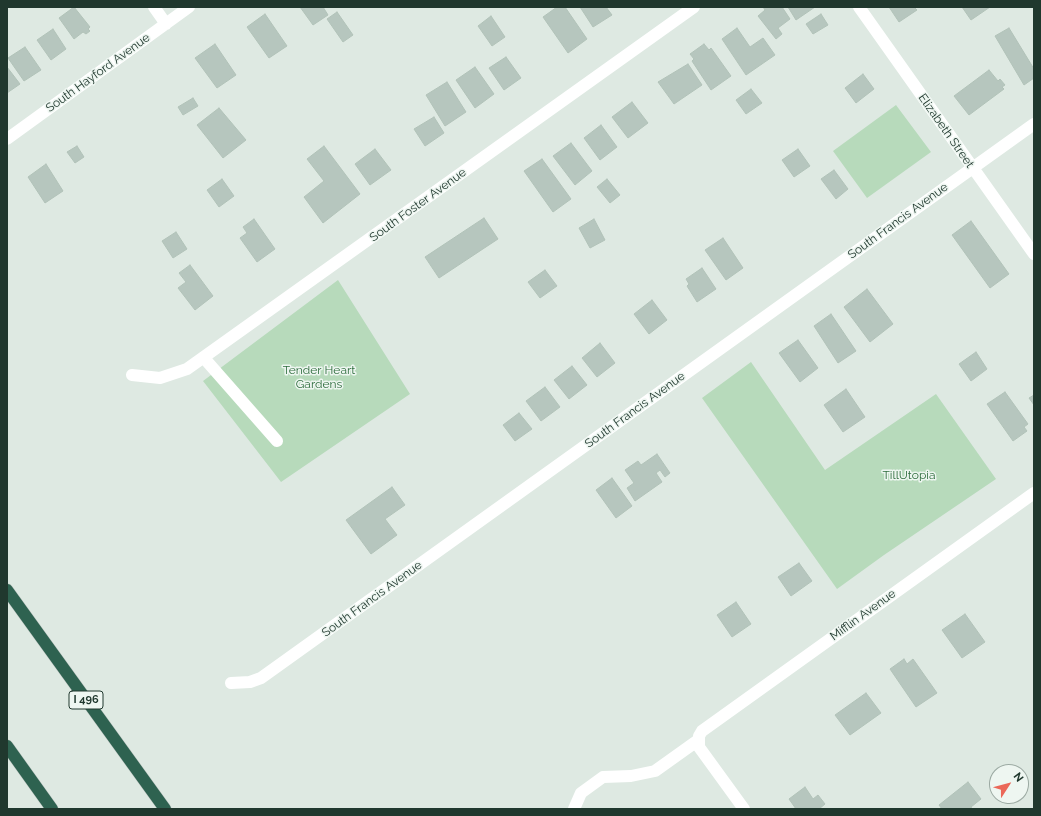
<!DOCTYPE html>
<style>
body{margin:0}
#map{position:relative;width:1041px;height:816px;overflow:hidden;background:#dee9e2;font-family:Raleway,sans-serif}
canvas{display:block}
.frame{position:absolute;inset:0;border:8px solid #20382e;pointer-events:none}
.north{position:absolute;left:989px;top:764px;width:40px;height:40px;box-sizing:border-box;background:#eef6f1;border:1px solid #9caaa3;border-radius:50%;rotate:54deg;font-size:11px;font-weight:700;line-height:16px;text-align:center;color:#20382e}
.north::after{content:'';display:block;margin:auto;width:14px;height:18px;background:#eb6859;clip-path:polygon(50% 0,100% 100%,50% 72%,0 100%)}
</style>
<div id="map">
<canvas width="1041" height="816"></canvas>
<div class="frame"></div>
<div class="north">N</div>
</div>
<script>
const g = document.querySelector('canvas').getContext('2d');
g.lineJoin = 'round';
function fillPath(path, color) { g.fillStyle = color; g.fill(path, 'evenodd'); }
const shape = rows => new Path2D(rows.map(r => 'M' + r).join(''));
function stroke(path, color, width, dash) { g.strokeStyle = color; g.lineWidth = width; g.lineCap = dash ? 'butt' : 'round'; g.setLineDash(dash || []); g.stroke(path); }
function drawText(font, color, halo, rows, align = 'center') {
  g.font = font + ' Raleway,sans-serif'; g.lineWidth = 3; g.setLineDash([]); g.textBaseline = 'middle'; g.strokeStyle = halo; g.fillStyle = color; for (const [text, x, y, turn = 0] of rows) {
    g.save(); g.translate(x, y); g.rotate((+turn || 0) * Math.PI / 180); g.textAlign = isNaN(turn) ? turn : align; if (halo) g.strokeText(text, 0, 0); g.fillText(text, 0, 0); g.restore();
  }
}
fillPath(shape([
 [896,105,931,152,867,198,833,151],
 [338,280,410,394,281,482,203,381],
 [751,362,825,470,936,394,996,479,884,555,837,589,702,398]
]), '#b7dabb');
const building = shape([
 [74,7,90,27,88,29,90,31,86,34,83,32,74,39,59,18,74,7],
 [300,7,323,7,328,15,313,25,300,7],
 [557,7,565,7,587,39,568,53,543,17,557,7],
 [580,7,606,7,612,15,593,27,580,7],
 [763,7,782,7,790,19,778,28,782,34,776,39,758,16,765,10,763,7],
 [788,7,815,7,796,20,788,7],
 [889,7,914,7,917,10,899,22,889,7],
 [962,7,990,7,971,20,962,7],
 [337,12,353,35,343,42,327,19,337,12],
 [265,14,287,46,269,58,247,27,265,14],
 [821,14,828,25,813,34,806,24,821,14],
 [491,16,505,37,492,46,478,26,491,16],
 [737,28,750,47,763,38,775,55,746,75,722,39,737,28],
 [1009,28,1034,69,1034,78,1024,85,995,36,1009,28],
 [53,29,66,49,51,60,37,40,53,29],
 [215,44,236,75,217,88,195,58,215,44],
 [704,44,709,50,711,48,731,76,711,90,692,61,694,59,690,54,704,44],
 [25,47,41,70,24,81,8,58,25,47],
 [506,57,521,78,504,90,489,68,506,57],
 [688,64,702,85,674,104,658,82,688,64],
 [7,67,20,84,7,93,7,67],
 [475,67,494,94,475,108,456,80,475,67],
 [989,70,998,81,1000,79,1005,85,1002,87,1004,89,969,115,954,96,989,70],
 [863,74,874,89,856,103,845,88,863,74],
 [447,82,466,112,445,126,426,95,447,82],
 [751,89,762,103,746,114,736,100,751,89],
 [193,98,198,106,183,115,178,107,193,98],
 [632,102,648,123,628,138,612,117,632,102],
 [219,108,246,140,223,158,197,125,219,108],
 [434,117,444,133,425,146,414,129,434,117],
 [601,125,617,147,600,160,584,138,601,125],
 [571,143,592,171,575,185,553,156,571,143],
 [77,146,84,157,75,163,67,152,77,146],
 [324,146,360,194,323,223,304,197,324,181,307,159,324,146],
 [375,149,391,170,370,185,355,164,375,149],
 [798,149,810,166,794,177,782,160,798,149],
 [542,159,571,199,553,212,524,171,542,159],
 [46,164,63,191,45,203,28,177,46,164],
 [834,170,848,189,836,199,821,179,834,170],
 [222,179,234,196,219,207,207,190,222,179],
 [607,179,620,195,610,203,597,187,607,179],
 [484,218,498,239,439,278,425,257,484,218],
 [254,219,275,249,257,262,240,238,247,233,243,227,254,219],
 [594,219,605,240,590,248,579,228,594,219],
 [971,221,1009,274,990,288,952,235,971,221],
 [176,232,187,249,173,258,162,241,176,232],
 [723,238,743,268,726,280,705,250,723,238],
 [190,265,213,296,195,310,178,288,186,282,179,273,190,265],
 [702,268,716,289,697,302,687,286,689,284,686,279,702,268],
 [545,270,557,286,540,298,528,282,545,270],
 [867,289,893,324,870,342,844,307,867,289],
 [652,300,667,320,649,334,634,314,652,300],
 [831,314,856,351,838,363,814,326,831,314],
 [798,340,818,368,800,382,779,353,798,340],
 [600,343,615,363,597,377,582,358,600,343],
 [976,352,987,369,971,381,959,364,976,352],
 [572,366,587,385,569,399,554,380,572,366],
 [545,387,560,407,541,421,526,401,545,387],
 [846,389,865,417,843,432,824,405,846,389],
 [1005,392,1028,424,1024,427,1027,431,1013,441,987,404,1005,392],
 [1034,395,1034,405,1029,398,1034,395],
 [519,413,532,429,515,441,503,425,519,413],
 [657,454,670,473,665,477,660,470,656,473,662,482,635,501,627,488,634,483,625,470,638,461,641,465,657,454],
 [612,478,632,506,616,518,596,490,612,478],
 [392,487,405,505,385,519,397,535,371,554,346,520,392,487],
 [799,563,812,581,791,596,778,577,799,563],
 [736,602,751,624,732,637,717,615,736,602],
 [965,614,985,642,962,658,942,630,965,614],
 [904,659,907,664,913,659,937,693,916,707,890,669,904,659],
 [866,693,881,713,850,735,835,715,866,693],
 [968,782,981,799,971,807,972,809,942,809,939,805,968,782],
 [805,787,813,799,818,795,825,804,819,809,796,809,789,799,805,787]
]);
fillPath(building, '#b6c6be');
stroke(building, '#b1c2b8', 1);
const highway = shape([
 [7,590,165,809],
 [7,746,52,809]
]);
stroke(highway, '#bcc3c0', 13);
stroke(shape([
 [154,7,166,24],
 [859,7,1034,254],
 [7,139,189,7],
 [204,358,277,441],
 [132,375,160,378,187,369,694,7],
 [231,683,250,682,261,678,1034,124],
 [574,809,581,793,603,777,631,776,655,771,697,741],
 [744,809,699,747,699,736,702,731,1034,493]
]), '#fff', 12);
stroke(highway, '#2e6250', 12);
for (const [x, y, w] of [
 [86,700,34]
]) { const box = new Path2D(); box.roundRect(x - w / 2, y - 9, w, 18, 3); g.fillStyle = '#eef6f1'; g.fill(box); stroke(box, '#20382e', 1); }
drawText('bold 11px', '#20382e', null, [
 ["I 496",86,700]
]);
drawText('12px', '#20382e', '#eef6f1', [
 ["South Hayford Avenue",98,73,-36],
 ["Elizabeth Street",946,131,55],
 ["South Foster Avenue",418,205,-36],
 ["South Francis Avenue",898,221,-36],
 ["South Francis Avenue",635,410,-36],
 ["South Francis Avenue",372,599,-36],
 ["Mifflin Avenue",863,615,-36]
]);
drawText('12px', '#2d6c3c', '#eef6f1', [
 ["Tender Heart",319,370],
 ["Gardens",319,384],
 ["TillUtopia",909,475]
]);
</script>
